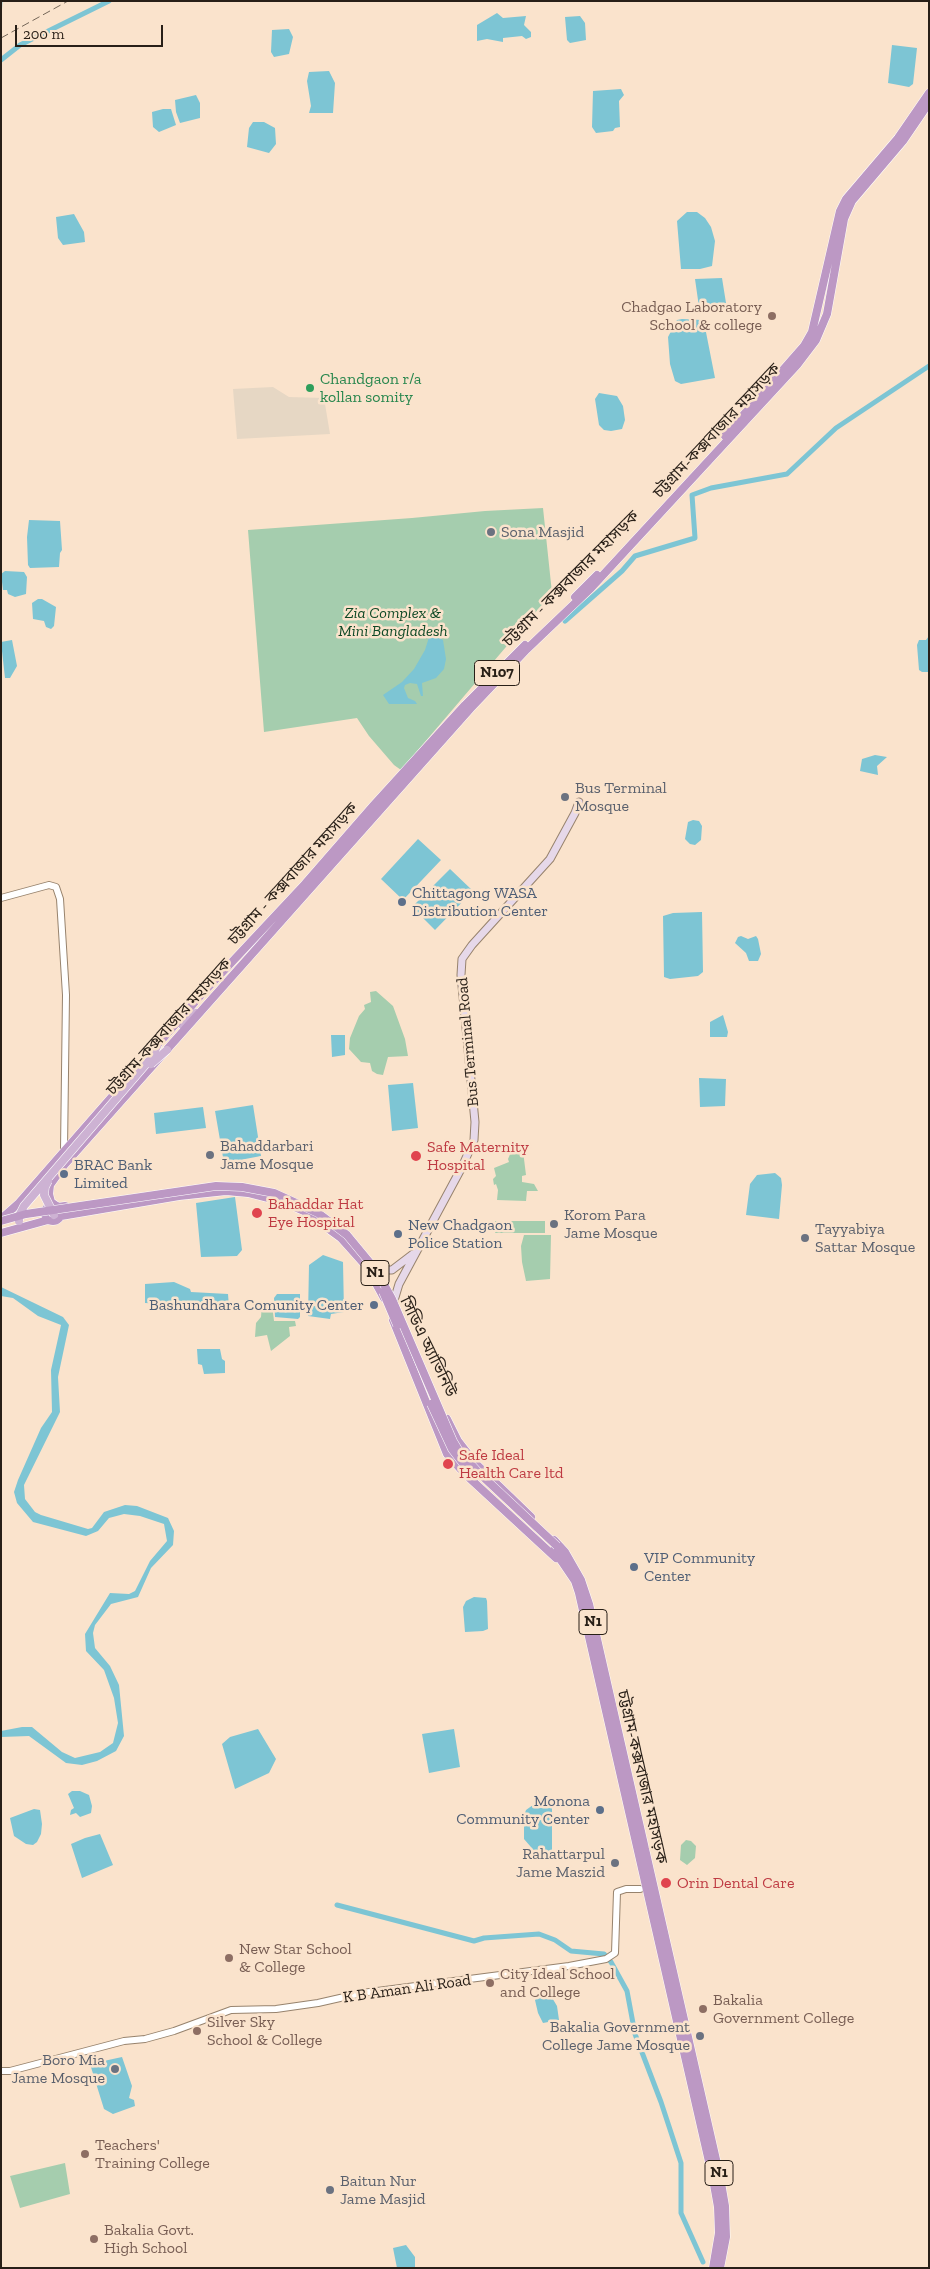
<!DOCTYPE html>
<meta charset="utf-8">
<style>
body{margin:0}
#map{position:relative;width:930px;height:2269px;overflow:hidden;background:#fae3cc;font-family:"Zilla Slab",serif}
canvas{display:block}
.frame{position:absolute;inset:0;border:2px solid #281f17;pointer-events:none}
.scale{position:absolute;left:15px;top:25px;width:148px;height:22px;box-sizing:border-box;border:2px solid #281f17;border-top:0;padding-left:6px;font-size:15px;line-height:18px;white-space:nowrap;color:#281f17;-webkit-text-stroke:4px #fae3cc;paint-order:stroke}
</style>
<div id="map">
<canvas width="930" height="2269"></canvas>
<div class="frame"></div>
<div class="scale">200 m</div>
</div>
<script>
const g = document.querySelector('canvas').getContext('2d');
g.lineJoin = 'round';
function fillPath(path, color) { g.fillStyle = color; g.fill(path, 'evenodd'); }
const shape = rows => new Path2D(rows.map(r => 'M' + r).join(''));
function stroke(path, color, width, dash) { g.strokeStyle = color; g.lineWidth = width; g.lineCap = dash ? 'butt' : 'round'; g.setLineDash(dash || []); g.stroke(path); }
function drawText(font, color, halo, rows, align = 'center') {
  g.font = font + ' "Zilla Slab","Noto Sans Bengali",serif'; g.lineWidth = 5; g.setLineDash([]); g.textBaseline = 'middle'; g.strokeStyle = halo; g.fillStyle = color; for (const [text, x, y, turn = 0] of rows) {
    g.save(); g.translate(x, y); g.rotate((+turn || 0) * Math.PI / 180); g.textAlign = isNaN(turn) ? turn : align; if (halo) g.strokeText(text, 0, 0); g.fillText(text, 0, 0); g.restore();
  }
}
fillPath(shape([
 [273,387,289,397,324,398,330,434,237,439,233,389]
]), '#e6d7c4');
fillPath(shape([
 [543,508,552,593,401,770,394,765,369,736,357,718,264,732,248,530,412,518,485,511],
 [376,991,393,1006,405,1039,408,1056,388,1057,383,1075,377,1074,372,1071,370,1063,361,1062,349,1049,350,1038,359,1016,365,1009,364,1005,371,1002,370,992],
 [523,1151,526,1175,522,1176,522,1182,534,1184,538,1191,527,1191,526,1201,497,1200,498,1190,496,1184,494,1185,493,1179,496,1176,494,1168,509,1162,508,1159,511,1152],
 [495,1221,545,1221,545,1233,495,1233],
 [524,1235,551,1235,550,1279,526,1281,522,1262,521,1246],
 [272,1304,274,1321,295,1321,296,1326,289,1327,290,1336,271,1351,267,1335,255,1337,256,1323,261,1317,262,1305],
 [686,1840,691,1841,696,1846,695,1858,687,1865,680,1860,681,1845],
 [65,2163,70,2194,20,2208,10,2176]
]), '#a5cdae');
fillPath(shape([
 [497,13,503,18,526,16,524,25,531,32,531,37,526,39,522,36,503,38,503,42,487,39,477,41,477,25],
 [580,16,585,23,586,40,570,43,567,40,565,17],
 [289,29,293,37,289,54,274,57,271,52,272,30],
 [892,45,917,48,913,84,909,87,888,83],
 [329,71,335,83,333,113,309,113,311,106,307,81,309,72],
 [621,89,624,95,619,101,620,127,615,128,613,131,596,133,592,127,593,91],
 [196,95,200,103,200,118,180,123,176,112,175,100],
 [163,109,171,109,176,125,159,132,153,127,152,112],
 [253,122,264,122,275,128,276,144,269,153,247,147,249,128],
 [687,212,697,212,705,218,711,227,715,241,712,266,700,269,681,269,677,221],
 [74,214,84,232,85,242,63,245,58,238,56,217],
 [722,278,726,303,699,307,695,279],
 [682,319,701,320,704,322,715,378,681,384,675,381,670,364,668,337,677,320],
 [599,393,617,396,623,406,625,420,622,429,611,431,604,430,599,425,595,399],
 [29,520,60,521,62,550,60,553,59,567,30,568,28,565,27,537],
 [5,571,24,572,27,577,26,594,15,597,8,594,7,590,3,590,1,574],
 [38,599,42,599,56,607,54,626,51,629,46,627,44,621,33,619,32,603],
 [430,634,443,640,446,659,444,669,436,678,422,683,423,696,421,696,417,684,410,683,405,685,404,688,408,698,415,701,417,704,389,704,383,695,402,682,414,669,425,650],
 [929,636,929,672,922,672,919,670,917,645,919,640,926,640],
 [12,640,17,666,10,678,5,678,1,642],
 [875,755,887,757,877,766,878,775,860,771,862,759],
 [693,820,699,821,702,826,701,840,695,845,690,844,685,839,688,822],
 [418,839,441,860,403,900,381,879],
 [450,869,473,891,435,930,412,907],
 [702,912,703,972,698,976,670,979,664,977,663,916,673,913],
 [741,936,748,939,756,936,758,939,761,954,758,961,749,961,746,953,735,943,738,937],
 [723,1015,728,1032,727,1037,710,1037,710,1022],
 [331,1035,345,1035,345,1055,332,1057],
 [699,1078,726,1079,725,1106,700,1107],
 [413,1083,418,1128,392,1131,388,1085],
 [253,1105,261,1156,224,1163,215,1111],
 [203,1107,206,1128,156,1134,154,1113],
 [775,1173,781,1178,782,1185,779,1219,746,1215,750,1184,757,1175],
 [235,1197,242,1250,237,1256,201,1257,196,1203],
 [323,1255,343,1262,344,1312,331,1314,330,1319,308,1316,309,1265],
 [174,1282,190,1289,191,1292,228,1294,229,1307,145,1303,145,1284],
 [1,1287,63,1317,69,1325,58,1377,60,1412,24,1485,25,1499,35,1512,41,1515,88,1529,92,1528,104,1512,125,1505,137,1506,168,1518,174,1531,173,1545,151,1568,138,1597,111,1604,95,1625,93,1633,95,1648,110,1666,119,1685,124,1736,116,1751,97,1761,82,1765,66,1763,29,1736,1,1737,1,1731,22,1727,32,1727,62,1752,75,1758,100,1752,113,1743,118,1723,114,1698,104,1670,86,1651,85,1634,110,1593,129,1594,135,1591,150,1561,167,1541,164,1524,140,1516,124,1514,109,1518,98,1531,86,1536,33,1522,17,1503,14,1492,18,1480,41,1428,52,1412,51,1370,61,1325,38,1316,13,1298,1,1296],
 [277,1294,300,1294,300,1317,298,1319,275,1317,274,1298],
 [197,1349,220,1349,222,1359,225,1361,225,1373,204,1374,202,1365,198,1364],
 [474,1597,486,1598,487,1601,488,1629,483,1631,465,1632,463,1607,466,1601],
 [258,1729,276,1759,269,1773,235,1789,222,1744,230,1737],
 [454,1729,460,1767,429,1773,422,1734],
 [72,1791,80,1791,89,1795,92,1806,91,1813,80,1817,76,1813,70,1815,71,1810,74,1808,68,1794],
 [533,1805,552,1808,552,1854,537,1854,524,1839,524,1825,521,1824,526,1810],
 [34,1809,40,1810,42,1824,41,1834,37,1842,33,1845,26,1844,14,1836,10,1818],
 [100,1834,113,1865,82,1878,71,1844,85,1838],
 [548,1991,557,2006,559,2020,543,2023,538,2013,535,2000,541,1993],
 [122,2057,132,2086,129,2098,134,2100,135,2106,113,2114,104,2109,90,2064],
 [406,2245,415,2257,415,2268,397,2268,393,2248]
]), '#7dc5d4');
stroke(shape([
 [1,18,2,1]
]), '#7dc5d4', 1);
stroke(shape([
 [1,60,20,45,109,1],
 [565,621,622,571,635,556,695,538,692,495,711,488,787,474,836,428,929,366],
 [337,1905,474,1941,484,1938,539,1934,555,1940,571,1951,604,1954,611,1962,627,1991,635,2034,661,2102,681,2163,681,2213,703,2262]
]), '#7dc5d4', 5);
const tertiary = shape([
 [1,898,49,885,56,887,60,899,66,995,64,1150],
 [1,2071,10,2071,124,2041,145,2039,174,2031,231,2010,276,2009,318,2003,362,1993,569,1966,606,1959,615,1953,617,1892,626,1889,640,1889]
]);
const secondary = shape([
 [372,1266,382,1270,392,1270,413,1254],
 [393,1304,399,1284,462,1167,474,1140,475,1122,461,975,462,959,472,945,550,859,575,813,579,802]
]);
const primary = shape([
 [182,1025,196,1013]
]);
const trunk = shape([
 [725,436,804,346,812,332,840,211,846,199,898,138,929,93],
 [575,597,597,575],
 '45 1213a8 8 0 1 1 16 0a8 8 0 1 1-16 0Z',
 [65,1206,58,1207,51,1202,49,1194,50,1185,65,1164,470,709,527,649,591,588,797,365,816,340,827,314,844,219,852,201,903,141,929,103],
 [61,1216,179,1196,226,1191,248,1193,283,1202,304,1211,341,1238,367,1267,384,1298],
 [1,1219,19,1203,201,995,305,884,373,806,465,705,525,645],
 [1,1233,48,1220],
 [393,1320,447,1454,465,1474,556,1558],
 [447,1419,458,1441,475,1463,531,1517],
 [554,1540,565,1552,581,1580,589,1604,720,2177,725,2206,726,2237,720,2268],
 [554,1550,575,1581,579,1593,713,2179,718,2207,719,2233,713,2268]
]);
stroke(tertiary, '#97836d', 8);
stroke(secondary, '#97836d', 9);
stroke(primary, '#fff', 9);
stroke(trunk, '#fff', 9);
stroke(tertiary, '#fff', 6);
stroke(secondary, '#e6d8e9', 7);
stroke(primary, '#cdb2d3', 8);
stroke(trunk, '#bc98c4', 8);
stroke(shape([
 [1,38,68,1]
]), '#746658', 1, [8, 4]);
const primaryBridge = shape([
 [151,1064,167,1050],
 [48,1181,45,1187,44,1195,54,1215],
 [19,1221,19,1216,24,1206,152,1057,158,1044]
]);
const trunkBridge = shape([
 [1,1221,26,1214,216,1186,242,1187,274,1193,318,1213,347,1235,376,1270,392,1299,453,1441,459,1451,479,1473,557,1546],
 [383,1292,397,1325],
 [431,1404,452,1449,468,1470]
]);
stroke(primaryBridge, '#fff', 9, []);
stroke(trunkBridge, '#fff', 9, []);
stroke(primaryBridge, '#cdb2d3', 8);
stroke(trunkBridge, '#bc98c4', 8);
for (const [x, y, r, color] of [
 [772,316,5,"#8d6e63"],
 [310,388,5,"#2e9e5b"],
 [491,532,5,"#6b7280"],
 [565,797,5,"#6b7280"],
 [402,902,5,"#5c6f8a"],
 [210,1155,5,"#6b7280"],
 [416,1156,6,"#e0444e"],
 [64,1174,5,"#5c6f8a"],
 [257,1213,6,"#e0444e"],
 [554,1224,5,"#6b7280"],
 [398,1234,5,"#5c6f8a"],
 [805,1238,5,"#6b7280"],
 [374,1305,5,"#5c6f8a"],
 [448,1464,6,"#e0444e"],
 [634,1567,5,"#5c6f8a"],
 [600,1810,5,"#5c6f8a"],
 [615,1863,5,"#6b7280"],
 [666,1883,6,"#e0444e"],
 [229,1958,5,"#8d6e63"],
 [490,1983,5,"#8d6e63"],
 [703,2009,5,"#8d6e63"],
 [197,2031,5,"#8d6e63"],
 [700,2036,5,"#6b7280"],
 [115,2069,5,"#6b7280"],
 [85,2154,5,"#8d6e63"],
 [330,2190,5,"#6b7280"],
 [94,2239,5,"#8d6e63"]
]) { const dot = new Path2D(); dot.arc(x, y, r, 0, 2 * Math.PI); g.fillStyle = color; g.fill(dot); stroke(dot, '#fae3cc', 2); }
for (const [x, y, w] of [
 [497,673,45],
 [375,1273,28],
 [593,1622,28],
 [719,2173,28]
]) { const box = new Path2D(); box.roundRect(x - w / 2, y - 12.5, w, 25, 4); g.fillStyle = '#fae3cc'; g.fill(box); stroke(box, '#281f17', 1); }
drawText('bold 15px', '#281f17', null, [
 ["N107",497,673],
 ["N1",375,1273],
 ["N1",593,1622],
 ["N1",719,2173]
]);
drawText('16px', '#785e54', '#fae3cc', [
 ["Chadgao Laboratory",762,307,"right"],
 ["School & college",762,325,"right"],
 ["New Star School",239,1949],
 ["& College",239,1967],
 ["City Ideal School",500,1974],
 ["and College",500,1992],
 ["Bakalia",713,2000],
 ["Government College",713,2018],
 ["Silver Sky",207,2022],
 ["School & College",207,2040],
 ["Teachers'",95,2145],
 ["Training College",95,2163],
 ["Bakalia Govt.",104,2230],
 ["High School",104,2248]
], 'left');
drawText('16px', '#27864d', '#fae3cc', [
 ["Chandgaon r/a",320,379],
 ["kollan somity",320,397]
], 'left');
drawText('16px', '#281f17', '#fae3cc', [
 ["চট্টগ্রাম-কক্সবাজার মহাসড়ক",717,431,-47],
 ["চট্টগ্রাম - কক্সবাজার মহাসড়ক",571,579,-45],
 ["চট্টগ্রাম - কক্সবাজার মহাসড়ক",293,874,-48],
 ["চট্টগ্রাম-কক্সবাজার মহাসড়ক",169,1027,-48],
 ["Bus Terminal Road",468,1042,-95],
 ["সিডিএ অ্যাভিনিউ",428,1347,64],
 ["চট্টগ্রাম-কক্সবাজার মহাসড়ক",642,1777,77],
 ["K B Aman Ali Road",407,1989,-8]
]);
drawText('16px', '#5b616d', '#fae3cc', [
 ["Sona Masjid",501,532],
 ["Bus Terminal",575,788],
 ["Mosque",575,806],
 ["Bahaddarbari",220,1146],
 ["Jame Mosque",220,1164],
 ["Korom Para",564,1215],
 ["Jame Mosque",564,1233],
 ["Tayyabiya",815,1229],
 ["Sattar Mosque",815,1247],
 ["Rahattarpul",605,1854,"right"],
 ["Jame Maszid",605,1872,"right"],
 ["Bakalia Government",690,2027,"right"],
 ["College Jame Mosque",690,2045,"right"],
 ["Boro Mia",105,2060,"right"],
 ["Jame Mosque",105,2078,"right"],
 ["Baitun Nur",340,2181],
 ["Jame Masjid",340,2199]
], 'left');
drawText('italic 16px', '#0f4926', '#fae3cc', [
 ["Zia Complex &",393,613],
 ["Mini Bangladesh",393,631]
]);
drawText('16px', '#4e5e75', '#fae3cc', [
 ["Chittagong WASA",412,893],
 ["Distribution Center",412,911],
 ["BRAC Bank",74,1165],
 ["Limited",74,1183],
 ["New Chadgaon",408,1225],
 ["Police Station",408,1243],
 ["Bashundhara Comunity Center",364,1305,"right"],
 ["VIP Community",644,1558],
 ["Center",644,1576],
 ["Monona",590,1801,"right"],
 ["Community Center",590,1819,"right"]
], 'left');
drawText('16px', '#be3a42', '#fae3cc', [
 ["Safe Maternity",427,1147],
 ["Hospital",427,1165],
 ["Bahaddar Hat",268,1204],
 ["Eye Hospital",268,1222],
 ["Safe Ideal",459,1455],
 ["Health Care ltd",459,1473],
 ["Orin Dental Care",677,1883]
], 'left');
</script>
